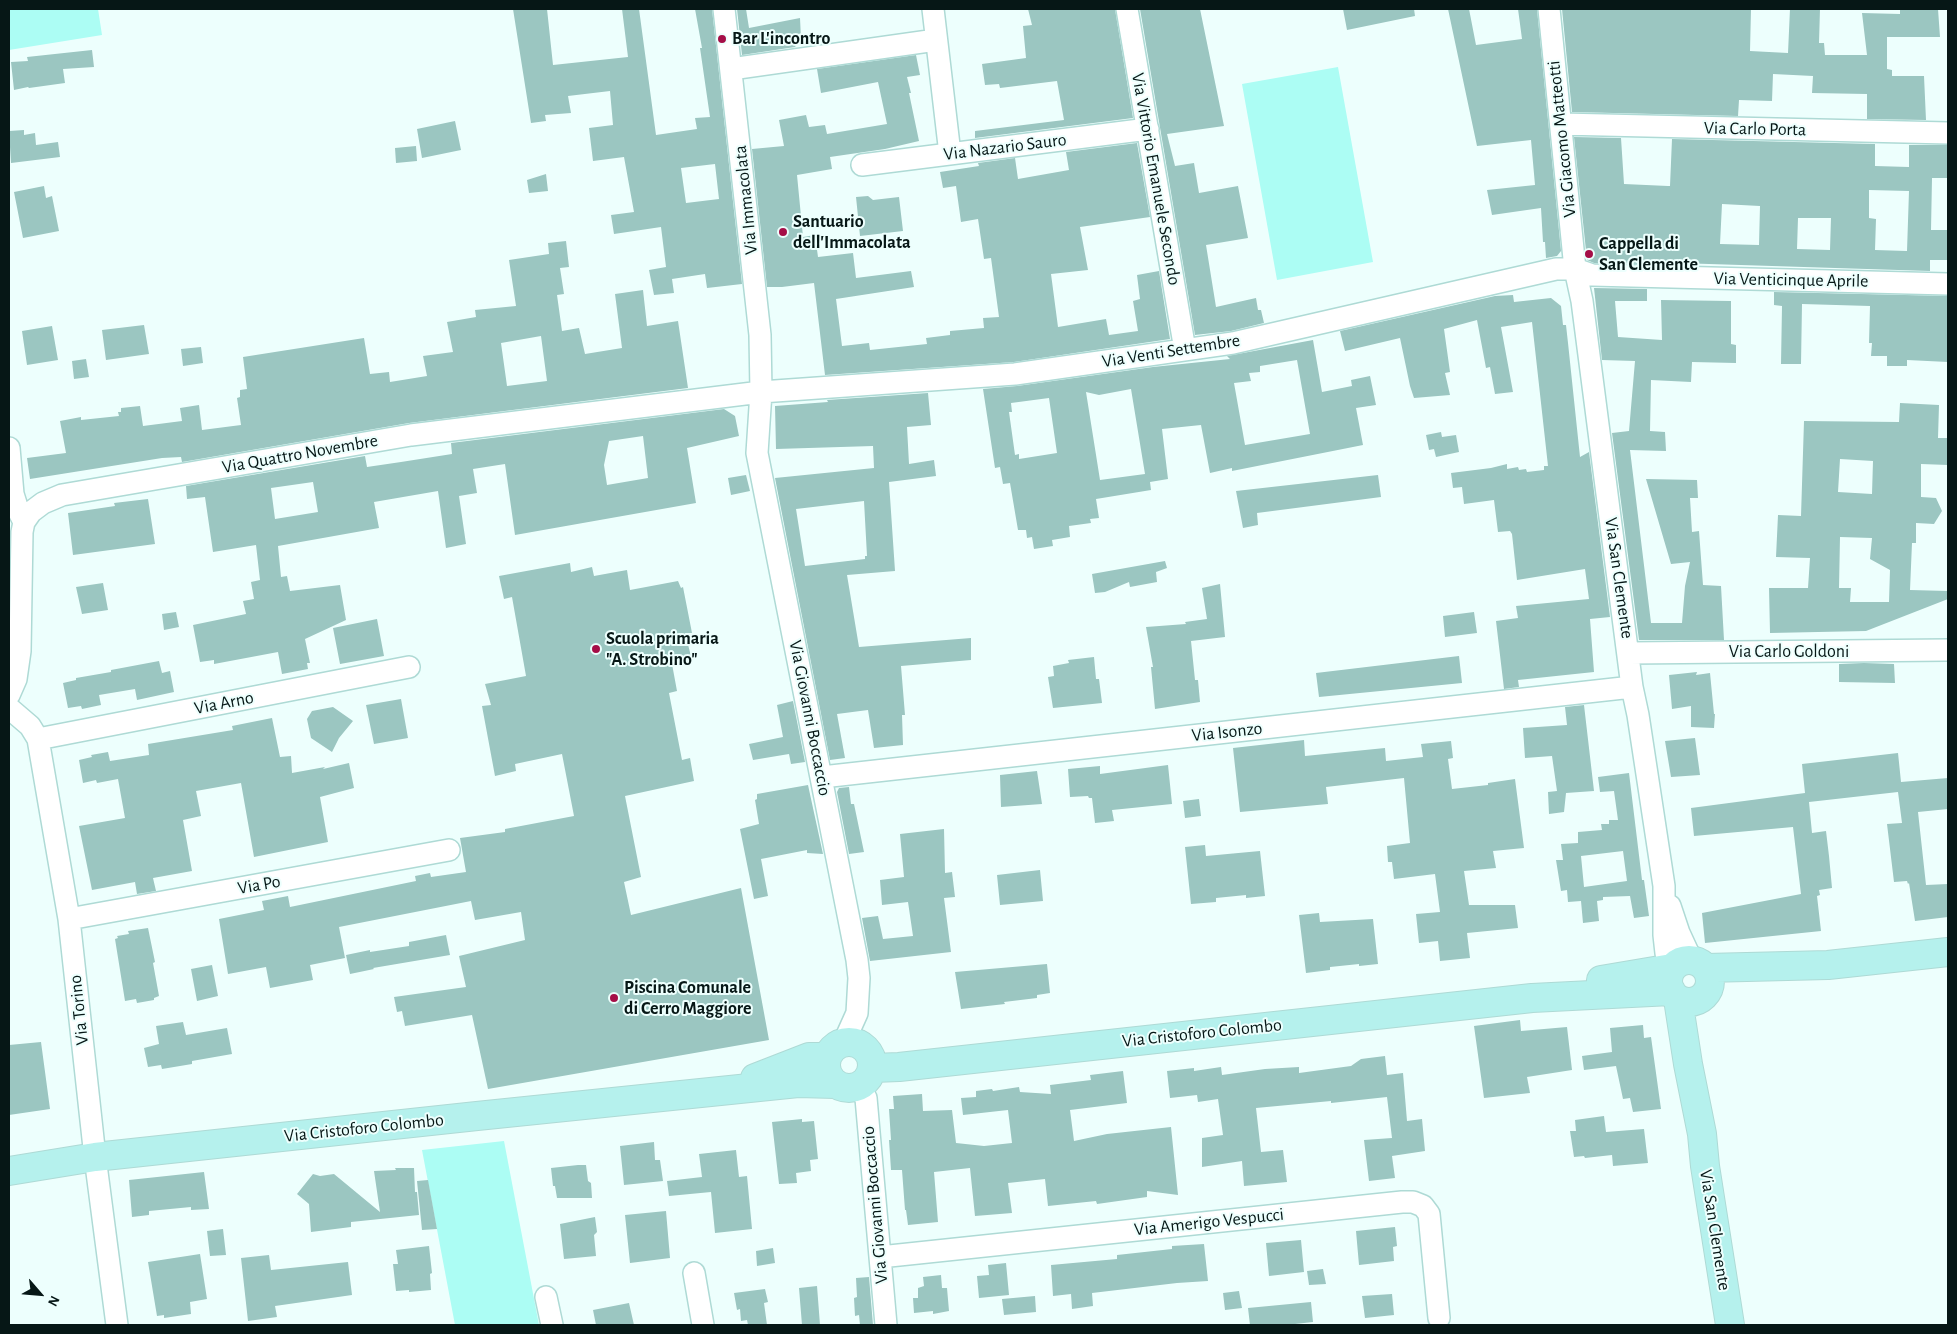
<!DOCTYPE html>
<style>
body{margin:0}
#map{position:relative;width:1957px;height:1334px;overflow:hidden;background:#edfffd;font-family:"Alegreya Sans",sans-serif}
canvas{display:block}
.frame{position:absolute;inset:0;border:10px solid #061716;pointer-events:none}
.north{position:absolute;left:15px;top:1269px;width:50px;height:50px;-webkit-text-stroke:4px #edfffd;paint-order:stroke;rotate:117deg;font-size:14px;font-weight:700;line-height:20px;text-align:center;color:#061716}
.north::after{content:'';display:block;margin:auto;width:18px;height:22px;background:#061716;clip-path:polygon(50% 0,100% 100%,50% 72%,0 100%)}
</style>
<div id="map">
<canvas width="1957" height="1334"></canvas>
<div class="frame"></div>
<div class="north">N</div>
</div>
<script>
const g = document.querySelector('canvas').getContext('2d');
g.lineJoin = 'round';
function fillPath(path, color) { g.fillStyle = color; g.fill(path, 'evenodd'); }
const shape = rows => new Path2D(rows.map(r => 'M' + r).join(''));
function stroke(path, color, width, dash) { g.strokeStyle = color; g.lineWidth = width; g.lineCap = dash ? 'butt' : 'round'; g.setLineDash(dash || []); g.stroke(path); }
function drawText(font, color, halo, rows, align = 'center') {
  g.font = font + ' "Alegreya Sans",sans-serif'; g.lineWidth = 4; g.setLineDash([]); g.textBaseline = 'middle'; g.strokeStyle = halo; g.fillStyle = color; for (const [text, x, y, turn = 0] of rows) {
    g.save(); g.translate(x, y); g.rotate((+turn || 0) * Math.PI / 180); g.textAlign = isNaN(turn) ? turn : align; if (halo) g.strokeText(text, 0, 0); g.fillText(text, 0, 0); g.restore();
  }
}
fillPath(shape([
 [9,9,98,9,102,35,9,50],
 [1338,67,1373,262,1277,280,1242,84],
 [504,1141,539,1325,455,1325,422,1150]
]), '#acfdf4');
fillPath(shape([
 [513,9,547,9,553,65,628,57,622,9,639,9,656,135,697,129,695,118,710,117,700,48,702,48,695,9,712,9,742,284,707,288,705,274,672,279,674,293,654,295,649,270,666,267,661,227,614,234,611,215,634,212,624,157,593,161,589,128,613,125,610,91,568,96,571,113,545,115,546,121,531,123],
 [715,164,719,199,686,203,681,168],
 [737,9,746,9,749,28,800,18,801,39,795,47,742,55],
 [1028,9,1115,9,1133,118,975,138,975,131,1064,120,1057,81,1000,88,999,84,985,85,982,64,1026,58,1023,26,1032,25],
 [1140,9,1200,9,1224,126,1167,134,1175,166,1194,163,1199,193,1238,186,1248,238,1206,245,1216,307,1256,298,1258,310,1261,310,1264,323,1231,331,1195,335],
 [1343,9,1414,9,1415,16,1347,30],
 [1448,9,1469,9,1476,45,1522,39,1518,9,1537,9,1561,251,1557,256,1546,258,1545,242,1543,242,1541,208,1492,215,1487,190,1535,185,1531,140,1477,146],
 [1562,9,1751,9,1750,51,1788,53,1790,9,1820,9,1819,43,1824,43,1825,55,1867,55,1862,13,1900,14,1900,9,1938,9,1940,37,1887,37,1887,69,1892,70,1892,76,1924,76,1926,120,1867,119,1867,94,1812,93,1813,76,1773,74,1772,101,1739,100,1738,116,1572,112],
 [92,50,94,67,63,69,65,83,29,88,28,87,14,90,11,62,28,61,27,57],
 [916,55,920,75,907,77,911,93,909,93,919,141,885,149,830,157,832,169,797,175,803,237,815,235,818,257,853,253,856,278,911,271,914,287,836,299,842,346,869,343,870,350,927,344,926,338,950,335,950,331,984,328,983,318,999,317,991,258,984,259,978,219,961,222,956,186,943,188,940,172,979,166,978,163,1015,158,1018,179,1069,170,1066,152,1137,143,1150,217,1080,227,1088,270,1051,274,1058,327,1106,319,1109,335,1138,331,1133,301,1140,299,1137,275,1159,271,1170,339,1014,362,825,375,814,283,782,287,767,287,752,149,784,146,779,120,806,115,809,127,825,125,827,134,887,124,878,82,821,93,817,69],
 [455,121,461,150,422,158,417,129],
 [24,130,24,135,35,133,36,145,58,142,60,157,11,163,9,131],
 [1574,137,1621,138,1624,184,1668,186,1670,186,1672,139,1875,144,1875,166,1909,167,1909,145,1948,145,1948,178,1932,178,1931,230,1948,230,1948,260,1930,260,1930,271,1646,262,1647,264,1594,263,1587,260],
 [1869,190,1909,191,1907,251,1875,250,1876,219,1869,218],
 [1722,204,1760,206,1759,245,1720,244],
 [1798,218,1831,218,1830,250,1797,249],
 [416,146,417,161,396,163,395,148],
 [546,174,548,191,529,193,527,180],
 [44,186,46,198,52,196,59,231,23,238,14,192],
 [868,196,873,200,899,197,903,231,860,236,856,197],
 [566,241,569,267,560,268,564,294,557,295,562,331,579,328,585,354,622,348,615,294,643,290,647,326,678,321,688,388,409,423,182,462,181,457,162,458,30,479,27,458,66,453,60,421,81,417,81,420,119,416,118,412,121,412,121,408,140,406,143,426,182,421,180,408,199,405,202,430,241,425,237,398,240,397,240,390,247,389,243,357,364,338,370,374,389,372,390,382,427,376,423,356,453,352,447,322,476,317,475,310,516,306,509,260,549,254,548,243],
 [541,336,547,381,507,386,501,343],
 [1594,288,1647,289,1647,301,1615,301,1618,337,1662,340,1661,300,1731,301,1731,344,1736,345,1736,363,1692,362,1691,382,1651,380,1650,431,1665,432,1666,451,1630,450,1651,623,1682,623,1685,586,1690,562,1671,564,1646,479,1697,480,1698,498,1690,498,1692,532,1699,531,1703,585,1721,586,1724,640,1639,640,1612,433,1629,431,1635,361,1602,360],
 [1774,292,1948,296,1948,362,1907,360,1907,366,1887,366,1887,356,1871,356,1872,343,1869,343,1870,306,1802,304,1801,364,1781,364,1782,306,1774,305],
 [1513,295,1514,302,1551,298,1561,306,1563,325,1566,325,1568,343,1580,457,1589,452,1610,617,1590,619,1594,672,1518,680,1519,687,1504,689,1496,621,1518,618,1516,606,1589,599,1585,569,1517,580,1512,534,1510,531,1498,532,1494,500,1464,504,1462,487,1453,488,1451,473,1491,468,1507,464,1507,469,1518,467,1519,470,1526,469,1527,472,1544,470,1544,466,1548,466,1532,322,1501,327,1513,392,1495,394,1490,367,1486,368,1477,320,1444,329,1450,372,1445,373,1450,395,1414,398,1410,386,1400,338,1345,351,1340,331,1495,296],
 [144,325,149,354,106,360,102,330],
 [52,326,58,360,27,365,22,331],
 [1313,340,1322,392,1352,386,1351,380,1370,376,1376,405,1356,408,1363,445,1232,471,1232,468,1210,473,1201,425,1162,429,1168,479,1150,482,1151,490,1096,499,1099,518,1090,519,1091,523,1069,526,1070,537,1052,540,1053,546,1034,549,1032,537,1027,538,1026,530,1018,530,1010,483,1003,484,1000,467,995,468,983,389,1017,386,1153,367,1230,359,1227,356],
 [1297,360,1310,434,1245,445,1234,383,1251,381,1249,373,1260,372,1260,366],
 [1131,389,1145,474,1100,480,1086,392,1099,395],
 [1049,398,1057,453,1019,459,1019,454,1015,455,1009,412,1012,412,1011,403],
 [201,347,203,363,183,366,181,349],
 [86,359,89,377,74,379,72,361],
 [928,393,931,425,907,427,909,464,934,460,936,476,889,482,895,571,847,575,859,647,971,638,971,660,901,666,905,715,902,715,903,745,874,748,868,710,837,714,845,758,830,760,775,478,874,468,873,446,776,449,775,406,828,402,827,400],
 [864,501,867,556,865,556,865,559,805,566,796,509],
 [1900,403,1939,405,1938,438,1948,438,1948,465,1921,464,1921,497,1936,498,1942,511,1934,524,1916,523,1916,543,1912,543,1910,590,1948,591,1948,599,1866,631,1770,633,1769,588,1808,588,1810,558,1776,557,1778,515,1801,516,1804,421,1899,422],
 [1840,459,1873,461,1872,494,1838,492],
 [1840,537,1872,538,1870,559,1890,570,1889,602,1850,602,1851,588,1839,588],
 [724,409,735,416,739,436,687,448,696,503,515,535,505,464,473,469,477,493,459,496,466,544,446,548,438,491,374,502,379,528,278,546,281,577,287,576,290,591,340,585,346,620,305,639,310,663,307,663,308,669,282,674,278,652,214,664,214,660,200,662,193,625,246,614,243,601,254,599,251,582,260,580,256,545,213,552,205,497,187,499,186,486,365,456,367,467,401,462,452,454,451,443],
 [643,436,648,478,607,485,604,465,609,441],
 [313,482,318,512,275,519,271,488],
 [1441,432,1442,437,1456,435,1459,452,1436,457,1434,449,1429,450,1426,435],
 [746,475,750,491,731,495,728,478],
 [1378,475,1381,497,1257,513,1258,525,1243,528,1236,491],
 [148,499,155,544,73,555,68,513,115,506,114,503],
 [1165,561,1167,568,1156,572,1157,582,1130,587,1129,582,1105,592,1095,593,1092,574],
 [570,563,571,572,592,567,594,576,627,570,630,590,678,581,681,588,683,587,692,633,685,633,692,660,672,664,677,691,669,693,682,760,690,758,694,781,625,796,641,877,624,882,631,915,741,888,769,1040,488,1089,472,1015,405,1026,402,1011,397,1012,394,997,466,987,459,956,525,940,521,912,475,920,471,901,339,927,345,958,310,965,313,980,270,988,266,967,228,974,219,919,264,910,262,901,288,896,290,907,416,881,415,876,430,873,431,877,466,872,460,838,505,832,505,829,574,816,562,754,515,764,516,771,495,776,482,706,491,705,485,684,526,676,512,597,504,599,499,576],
 [103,583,108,610,82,614,76,587],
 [1220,584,1225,637,1191,641,1195,680,1198,680,1200,702,1155,709,1151,667,1153,667,1146,627,1186,624,1185,622,1207,619,1202,588],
 [176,612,179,627,164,630,162,614],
 [1474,612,1477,633,1445,637,1443,616],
 [377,619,384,656,340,664,333,628],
 [1459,656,1462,683,1319,697,1316,673],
 [1094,657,1096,679,1099,679,1102,703,1053,708,1048,677,1054,676,1053,666,1069,663,1068,660],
 [159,661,162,673,170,671,174,692,137,700,135,689,99,695,101,705,82,709,81,706,68,708,63,683,76,680,76,678,111,672,111,670],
 [1864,663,1894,664,1895,683,1839,682,1839,664],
 [1697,672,1696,675,1710,673,1714,714,1715,714,1714,728,1691,727,1691,706,1672,709,1669,675],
 [401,699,408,738,374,744,366,705],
 [793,701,805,762,791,764,789,754,753,760,749,744,783,737,777,705],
 [1584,705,1594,791,1566,793,1564,812,1549,814,1548,792,1557,791,1552,756,1525,758,1523,728,1567,725,1565,707],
 [333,707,353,721,339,738,332,752,311,738,307,719,312,711],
 [272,718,280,757,291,756,292,773,325,767,323,769,349,763,354,788,320,797,328,842,254,857,241,783,196,791,201,816,183,820,192,871,153,878,156,891,137,894,135,882,92,890,79,826,125,818,118,779,97,783,96,780,83,783,79,760,92,757,91,755,108,752,110,761,149,755,148,744,233,730,232,726],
 [1695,738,1700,775,1671,777,1665,741],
 [1304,740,1305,756,1385,748,1386,761,1423,757,1421,744,1451,741,1453,758,1448,759,1452,789,1488,785,1488,783,1515,779,1524,848,1493,851,1496,868,1464,871,1469,905,1515,905,1518,928,1467,933,1470,958,1440,961,1438,941,1419,943,1416,914,1440,912,1435,874,1394,879,1392,862,1388,862,1387,846,1410,843,1404,778,1326,787,1328,804,1240,812,1233,748],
 [1898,753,1901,782,1948,778,1948,809,1918,812,1926,885,1948,884,1948,917,1915,921,1909,883,1908,884,1907,881,1894,882,1887,824,1902,823,1898,792,1809,802,1812,833,1826,831,1829,856,1832,888,1819,890,1820,895,1817,896,1821,931,1705,943,1702,913,1801,894,1793,827,1694,836,1691,808,1805,793,1802,764],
 [1168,765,1172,804,1112,810,1114,821,1095,823,1092,798,1089,798,1088,796,1070,797,1068,769,1100,766,1100,774],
 [1037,771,1042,804,1001,807,1000,775],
 [1629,773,1642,880,1644,880,1649,916,1634,918,1630,896,1603,897,1603,900,1597,901,1599,921,1583,923,1581,901,1568,902,1567,890,1561,891,1556,860,1563,860,1561,844,1578,843,1578,832,1602,830,1601,824,1609,824,1609,820,1618,820,1614,791,1600,792,1598,777],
 [1623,851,1627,881,1584,887,1581,856],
 [808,785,823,854,807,853,807,850,761,859,768,896,754,899,740,829,759,824,755,800,757,799,757,794],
 [849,787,851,804,854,804,864,852,849,854,837,792,839,788],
 [1199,799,1201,816,1185,818,1183,801],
 [944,829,945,873,952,872,955,897,944,898,951,952,870,961,862,918,878,916,883,939,913,936,908,902,882,905,880,880,904,877,900,834],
 [1205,845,1206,856,1260,851,1265,896,1246,898,1246,895,1216,898,1216,902,1191,904,1185,847],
 [1040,870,1043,901,1000,905,997,875],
 [1319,913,1320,922,1373,919,1378,964,1359,966,1359,964,1330,967,1330,970,1306,973,1299,915],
 [148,928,155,962,153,963,159,996,154,998,154,1000,137,1003,136,999,125,1001,115,939,118,938,117,936,129,934,128,931],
 [446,935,450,955,373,968,374,969,350,974,346,955,370,950,370,952,409,946,409,942],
 [1047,964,1050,993,1037,995,1037,998,1004,1002,1005,1004,961,1009,955,972],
 [212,965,218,996,197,1001,191,969],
 [1520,1020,1521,1031,1567,1027,1572,1070,1527,1077,1530,1093,1484,1098,1474,1026],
 [183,1022,186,1035,227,1028,232,1054,192,1061,192,1064,162,1069,161,1065,148,1067,144,1048,159,1044,156,1026],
 [1643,1025,1644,1038,1651,1037,1661,1109,1633,1112,1630,1098,1623,1099,1616,1066,1584,1070,1582,1056,1612,1052,1610,1028],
 [41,1042,50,1109,9,1115,9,1045],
 [1385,1056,1387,1075,1403,1073,1407,1121,1422,1119,1425,1151,1392,1156,1395,1178,1369,1181,1364,1140,1392,1138,1387,1097,1331,1103,1331,1101,1256,1108,1261,1152,1283,1150,1287,1182,1244,1186,1242,1161,1202,1167,1202,1138,1223,1135,1218,1099,1198,1102,1197,1095,1170,1098,1167,1071,1194,1068,1194,1071,1221,1067,1222,1075,1265,1069,1299,1067,1299,1073,1351,1066,1361,1059],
 [1123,1071,1127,1103,1070,1110,1074,1141,1107,1134,1171,1127,1178,1195,1147,1191,1147,1197,1097,1204,1096,1201,1048,1206,1045,1179,1008,1183,1012,1213,975,1216,970,1168,934,1172,938,1222,908,1225,906,1210,905,1210,902,1170,891,1170,889,1140,891,1140,889,1109,894,1109,893,1096,922,1094,923,1111,952,1110,956,1143,984,1146,1012,1143,1008,1110,963,1115,961,1098,976,1097,976,1091,992,1089,993,1091,1019,1087,1020,1092,1051,1094,1050,1085,1091,1080,1090,1075],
 [1604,1116,1606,1132,1644,1129,1648,1163,1613,1166,1612,1155,1585,1158,1584,1156,1574,1157,1570,1131,1576,1131,1575,1120],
 [802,1119,802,1122,814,1121,818,1159,810,1160,811,1171,796,1173,797,1183,779,1184,772,1122],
 [654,1142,655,1160,660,1160,663,1181,624,1185,620,1146],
 [736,1150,739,1177,747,1176,752,1229,715,1233,711,1192,669,1196,667,1181,702,1177,699,1154],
 [578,1165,586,1165,588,1181,591,1183,592,1198,557,1198,555,1186,553,1186,551,1168],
 [395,1168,414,1168,415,1192,417,1192,419,1215,351,1222,351,1227,311,1232,309,1204,297,1194,313,1174,320,1176,334,1174,380,1212,374,1171,396,1170],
 [204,1172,209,1209,191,1210,191,1207,149,1211,149,1215,132,1217,129,1180],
 [428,1180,437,1229,422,1230,417,1181],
 [666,1211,670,1258,630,1263,625,1215],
 [595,1217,597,1232,594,1235,596,1256,564,1259,560,1224],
 [1395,1227,1397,1246,1393,1247,1394,1261,1359,1265,1356,1231],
 [223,1229,226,1255,210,1256,207,1231],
 [1301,1240,1304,1272,1269,1276,1266,1243],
 [1204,1244,1208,1281,1177,1283,1092,1293,1093,1306,1072,1309,1071,1294,1053,1296,1051,1265,1117,1259,1117,1255,1172,1249,1172,1246],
 [429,1246,432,1273,430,1274,431,1290,409,1292,409,1290,396,1291,393,1264,398,1264,396,1250],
 [773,1248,775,1263,757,1266,756,1251],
 [200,1254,207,1299,190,1302,191,1314,164,1318,164,1315,157,1316,148,1262],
 [269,1255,271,1270,348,1262,352,1295,275,1306,277,1317,248,1321,241,1258],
 [1006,1263,1009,1295,979,1298,977,1276,989,1275,988,1265],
 [1323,1269,1326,1284,1309,1285,1307,1271],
 [941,1275,942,1288,947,1288,949,1311,933,1314,933,1311,914,1313,913,1298,918,1298,918,1288,924,1286,923,1277],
 [869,1277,873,1325,860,1325,859,1315,855,1316,854,1298,857,1297,856,1278],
 [817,1286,820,1325,802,1325,799,1288],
 [765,1289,768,1302,764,1303,767,1325,748,1325,747,1320,741,1321,740,1309,737,1310,734,1293],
 [1239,1291,1242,1308,1225,1310,1223,1293],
 [1392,1294,1394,1315,1365,1318,1362,1296],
 [1035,1296,1036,1312,1004,1315,1002,1299],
 [1311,1302,1313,1322,1286,1325,1286,1324,1250,1325,1248,1308],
 [629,1303,634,1325,596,1325,593,1310]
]), '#9bc6c1');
const street = shape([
 [724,9,760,335,761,392,757,453,857,960,859,978,857,1013,844,1042],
 [933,9,950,154],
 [1127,9,1185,350],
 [1549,9,1575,269,1582,301,1632,687,1638,715,1664,886,1664,935,1666,953,1672,968],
 [731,69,936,40],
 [1561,124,1948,133],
 [862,165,1148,129],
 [9,448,13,494,18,510,24,522],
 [1629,653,1948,650],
 [9,695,16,679,20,651,22,532,24,522,31,512,43,503,62,495,411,435,761,392,1015,374,1233,343,1556,269,1575,269,1592,275,1948,284],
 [9,708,30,726,38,739,69,919,95,1157,117,1325],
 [38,739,409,667],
 [822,777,1632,687],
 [1670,906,1679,933,1691,959],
 [69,919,449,850],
 [858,1087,866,1098,886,1325],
 [880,1257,1402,1202,1413,1202,1423,1206,1429,1214,1439,1318],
 [694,1273,703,1325],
 [546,1297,552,1325]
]);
const secondary = shape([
 '1668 981a21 21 0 1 1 42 0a21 21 0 1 1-42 0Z',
 [1706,968,1828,965,1948,952],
 [1601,980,1672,968],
 [1678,999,1688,1064,1702,1134,1705,1166,1730,1325],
 '826 1065a23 23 0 1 1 46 0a23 23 0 1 1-46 0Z',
 [873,1068,899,1067,1532,998,1671,991],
 [755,1078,809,1057,827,1057],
 [9,1171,95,1157,477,1116,798,1083,835,1084]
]);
stroke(street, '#aedad5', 24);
stroke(secondary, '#aedad5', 30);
stroke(street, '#fff', 21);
stroke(secondary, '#b5f1ed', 28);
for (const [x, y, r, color] of [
 [722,39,5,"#a50e47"],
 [783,232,5,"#a50e47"],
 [1589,254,5,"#a50e47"],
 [596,649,5,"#a50e47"],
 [614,998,5,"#a50e47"]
]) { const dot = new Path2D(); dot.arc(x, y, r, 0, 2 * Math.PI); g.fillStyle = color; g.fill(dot); stroke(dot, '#edfffd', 2); }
drawText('bold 18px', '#061716', '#edfffd', [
 ["Bar L'incontro",732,39],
 ["Santuario",793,222],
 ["dell'Immacolata",793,243],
 ["Cappella di",1599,244],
 ["San Clemente",1599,265],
 ["Scuola primaria",606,639],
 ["\"A. Strobino\"",606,660],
 ["Piscina Comunale",624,988],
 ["di Cerro Maggiore",624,1009]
], 'left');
drawText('18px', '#061716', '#edfffd', [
 ["Via Carlo Porta",1755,129,1],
 ["Via Giacomo Matteotti",1562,139,-96],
 ["Via Nazario Sauro",1005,147,-7],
 ["Via Vittorio Emanuele Secondo",1156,179,80],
 ["Via Immacolata",746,200,-96],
 ["Via Venticinque Aprile",1791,280,1],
 ["Via Venti Settembre",1171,351,-9],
 ["Via Quattro Novembre",300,454,-10],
 ["Via San Clemente",1619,578,82],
 ["Via Carlo Goldoni",1789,652],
 ["Via Arno",224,703,-11],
 ["Via Giovanni Boccaccio",810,718,79],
 ["Via Isonzo",1227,732,-6],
 ["Via Po",259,885,-10],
 ["Via Torino",79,1010,-96],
 ["Via Cristoforo Colombo",1202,1033,-6],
 ["Via Cristoforo Colombo",364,1128,-6],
 ["Via Giovanni Boccaccio",875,1205,-95],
 ["Via Amerigo Vespucci",1209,1222,-6],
 ["Via San Clemente",1715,1230,81]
]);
</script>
